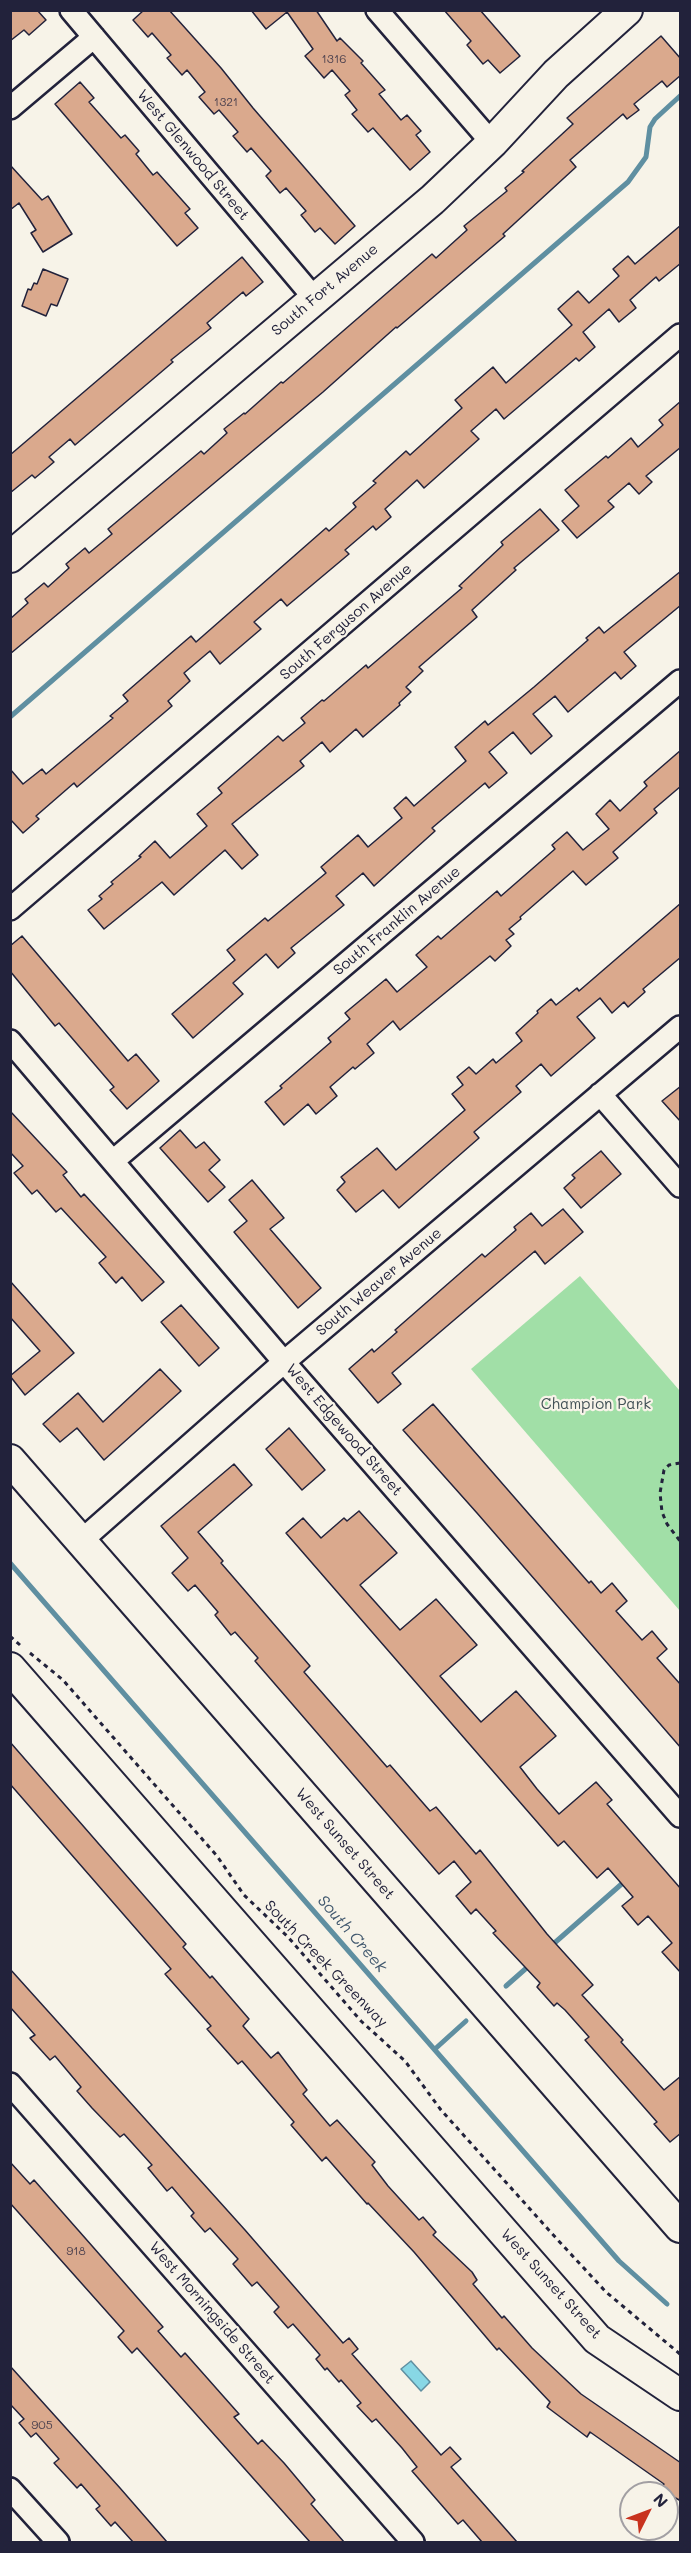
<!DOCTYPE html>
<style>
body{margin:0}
#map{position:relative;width:691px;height:2553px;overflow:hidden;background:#f7f3e8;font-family:Mali,sans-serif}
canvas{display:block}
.frame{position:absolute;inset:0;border:12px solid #22223b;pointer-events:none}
.north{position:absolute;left:619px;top:2481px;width:60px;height:60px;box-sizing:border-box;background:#f7f3e8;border:2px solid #a29fa3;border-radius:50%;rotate:48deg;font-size:16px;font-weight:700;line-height:24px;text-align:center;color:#22223b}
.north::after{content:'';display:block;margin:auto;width:21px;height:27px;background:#c8321e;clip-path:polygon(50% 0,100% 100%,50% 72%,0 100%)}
</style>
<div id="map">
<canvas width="691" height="2553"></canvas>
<div class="frame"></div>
<div class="north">N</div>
</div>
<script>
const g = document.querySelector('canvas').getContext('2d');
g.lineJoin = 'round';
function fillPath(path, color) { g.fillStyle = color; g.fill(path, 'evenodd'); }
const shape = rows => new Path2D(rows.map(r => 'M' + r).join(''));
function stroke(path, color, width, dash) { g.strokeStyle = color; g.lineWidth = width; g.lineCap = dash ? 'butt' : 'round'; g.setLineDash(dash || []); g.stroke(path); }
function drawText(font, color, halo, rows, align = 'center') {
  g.font = font + ' Mali,sans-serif'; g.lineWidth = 4.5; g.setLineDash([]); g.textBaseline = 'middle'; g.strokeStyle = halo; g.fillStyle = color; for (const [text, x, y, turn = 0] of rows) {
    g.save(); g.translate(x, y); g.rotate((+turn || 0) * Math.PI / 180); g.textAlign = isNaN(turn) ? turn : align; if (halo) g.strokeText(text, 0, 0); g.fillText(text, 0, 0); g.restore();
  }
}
fillPath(shape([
 [580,1276,680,1391,680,1611,471,1369]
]), '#a1dfa7');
const water = shape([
 [411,2361,430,2382,421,2391,401,2369,411,2361]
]);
fillPath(water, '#88d7e5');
stroke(water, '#5f8fa1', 1.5);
stroke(shape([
 [10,717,628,182,646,157,650,127,655,119,680,96],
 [10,1563,619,2261,667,2304],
 [551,1946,625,1881],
 [506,1986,531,1964],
 [435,2049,466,2021]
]), '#5f8fa1', 5);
const building = shape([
 [10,10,37,10,46,20,29,35,24,30,10,41,10,10],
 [144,10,169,10,221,68,253,108,355,226,335,244,320,228,315,232,301,215,306,211,286,188,280,193,266,176,271,171,251,148,247,152,233,136,238,132,219,110,214,114,199,97,205,92,187,70,182,75,167,58,171,55,152,33,148,37,133,20,144,10],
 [251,10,316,10,337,41,340,38,363,61,361,63,385,90,379,94,401,120,407,115,421,131,416,135,430,152,410,170,373,128,368,132,352,114,357,110,345,95,350,91,332,70,324,78,305,56,313,49,287,12,266,29,251,10],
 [444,10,480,10,520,56,500,73,488,60,483,64,467,45,471,41,444,10],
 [661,36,681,59,681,75,667,87,662,81,634,104,639,110,627,119,623,114,570,160,576,167,503,234,505,236,397,328,396,327,323,392,10,654,10,619,28,603,25,599,44,583,48,587,69,568,66,564,85,548,89,553,112,534,108,529,201,451,204,454,227,433,224,429,244,413,245,414,281,382,283,383,432,254,436,258,467,230,464,226,507,191,505,188,524,172,522,171,573,124,567,118,661,36],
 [80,82,94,98,89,102,121,138,125,135,139,151,136,154,153,175,157,172,190,209,185,213,198,228,177,246,55,104,80,82],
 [10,165,42,200,48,196,72,234,43,252,31,233,36,230,19,203,10,210,10,165],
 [681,225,681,263,659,281,656,277,630,300,636,308,619,322,609,309,583,332,595,347,579,361,576,358,504,419,496,409,471,431,479,439,424,488,417,480,385,509,391,517,376,530,373,526,345,550,349,554,287,606,281,599,254,622,261,629,220,664,210,651,184,673,190,681,168,701,172,706,77,787,74,783,36,816,39,819,23,833,10,819,10,769,23,784,42,769,46,774,113,718,110,716,128,701,123,695,177,648,191,636,196,642,326,528,329,531,356,507,353,503,376,483,373,481,406,451,410,455,462,408,455,400,493,367,506,383,572,325,558,309,578,291,589,303,619,276,613,269,628,256,635,264,681,225],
 [242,257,263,282,246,296,243,292,207,323,211,328,171,360,173,362,153,379,75,445,70,439,49,457,54,462,35,478,32,475,10,493,10,455,242,257],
 [43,269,68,279,57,306,51,304,46,316,22,306,28,289,31,290,34,283,37,284,43,269],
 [681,401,681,447,646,476,652,482,639,494,629,483,608,501,614,507,577,538,562,521,579,506,565,490,606,456,608,458,631,438,638,447,663,425,659,420,681,401],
 [540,509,559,530,514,568,516,570,472,610,477,617,419,667,423,671,406,687,411,692,399,703,400,705,363,737,356,729,330,752,322,742,300,761,304,766,232,824,258,855,242,869,225,850,174,895,162,882,104,929,88,910,102,899,99,896,113,884,111,882,141,857,139,856,155,841,170,858,207,826,197,814,222,793,218,788,278,736,283,741,305,723,301,718,322,700,324,701,366,665,368,668,462,588,459,586,503,545,501,542,540,509],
 [681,571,681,605,624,652,636,666,621,679,615,672,568,712,555,696,533,714,552,736,531,754,513,732,489,752,507,773,489,788,485,783,432,828,435,831,374,886,363,873,336,896,344,905,291,948,295,953,278,968,266,954,233,983,243,994,193,1038,172,1014,235,960,227,950,265,918,268,921,326,873,321,867,358,835,368,847,402,818,394,808,406,797,414,806,466,761,455,747,485,721,488,725,534,687,588,640,586,638,599,627,604,633,681,571],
 [681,750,681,786,654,809,657,813,613,852,618,858,586,885,573,871,520,917,521,919,509,929,514,934,506,940,511,946,495,961,490,956,400,1030,393,1021,367,1044,374,1053,355,1069,353,1067,330,1087,337,1096,316,1114,308,1104,284,1125,265,1102,282,1088,280,1086,331,1042,328,1038,350,1019,345,1013,386,979,397,992,427,967,416,955,438,936,441,939,497,891,501,896,555,849,552,845,567,832,583,850,609,829,596,814,610,800,620,811,647,786,644,782,681,750],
 [681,903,681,957,643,989,645,992,628,1007,624,1002,612,1013,600,998,577,1017,595,1038,551,1076,541,1064,516,1086,521,1092,474,1132,479,1138,399,1208,383,1190,356,1212,337,1190,345,1182,341,1177,377,1148,396,1170,465,1110,452,1094,463,1085,457,1077,469,1067,476,1074,493,1059,496,1063,522,1041,516,1033,538,1013,537,1011,551,999,556,1005,577,988,579,991,681,903],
 [22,936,128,1061,136,1054,159,1081,127,1109,110,1090,114,1087,59,1023,55,1026,10,971,10,946,22,936],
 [681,1086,681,1122,662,1101,681,1086],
 [10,1111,67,1172,63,1175,81,1197,84,1194,164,1282,142,1301,122,1277,116,1283,99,1263,106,1257,61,1208,56,1212,37,1190,32,1194,14,1173,23,1166,10,1152,10,1111],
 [180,1130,196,1148,204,1142,220,1160,209,1170,225,1187,208,1202,160,1148,180,1130],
 [601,1151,621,1174,581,1208,564,1188,575,1178,572,1175,601,1151],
 [252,1180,284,1218,270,1229,321,1288,298,1308,234,1232,247,1221,229,1200,252,1180],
 [563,1209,583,1232,545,1264,535,1251,392,1373,401,1384,378,1403,349,1369,372,1349,374,1352,397,1332,395,1330,482,1254,485,1257,516,1230,514,1227,531,1213,542,1226,563,1209],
 [10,1281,74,1353,25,1395,10,1376,40,1351,10,1317,10,1281],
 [181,1305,219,1348,199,1366,161,1322,181,1305],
 [160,1369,181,1391,104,1460,77,1428,60,1442,43,1424,78,1393,103,1422,160,1369],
 [433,1404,589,1583,591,1581,601,1593,612,1583,627,1601,616,1611,642,1640,652,1631,667,1649,657,1658,681,1685,681,1748,477,1513,403,1430,433,1404],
 [289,1428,325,1470,302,1490,266,1449,289,1428],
 [234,1464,252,1485,198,1532,223,1561,221,1563,310,1666,304,1672,387,1767,390,1765,430,1811,436,1807,476,1854,480,1850,547,1934,593,1985,582,1995,623,2040,621,2042,664,2090,681,2076,681,2133,670,2142,654,2124,657,2122,585,2040,589,2037,565,2010,557,2003,554,2006,537,1987,540,1983,493,1933,496,1931,476,1909,471,1914,456,1896,471,1882,454,1861,439,1874,255,1661,258,1658,235,1632,231,1635,215,1615,218,1612,195,1585,188,1591,172,1573,188,1558,161,1526,234,1464],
 [359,1511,397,1553,360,1585,400,1630,436,1599,477,1645,440,1676,481,1722,516,1691,556,1736,520,1767,537,1789,559,1814,596,1782,612,1800,607,1804,681,1889,681,1973,662,1952,672,1943,648,1916,638,1925,622,1906,633,1897,608,1868,597,1878,564,1841,558,1846,286,1533,303,1518,321,1538,344,1518,347,1521,359,1511],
 [10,1742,186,1944,183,1947,210,1978,212,1976,249,2019,243,2026,271,2058,278,2052,307,2090,303,2094,330,2126,337,2120,375,2162,372,2165,388,2186,419,2220,423,2217,436,2232,433,2235,472,2272,477,2280,473,2284,502,2318,504,2316,532,2348,581,2394,681,2463,681,2501,661,2490,664,2484,590,2432,587,2437,547,2407,550,2402,499,2348,497,2350,414,2252,368,2203,367,2204,326,2157,322,2161,291,2125,294,2122,242,2061,238,2064,207,2029,211,2026,165,1974,171,1969,10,1784,10,1742],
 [10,1969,245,2230,343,2343,349,2338,358,2349,352,2354,441,2455,450,2447,461,2459,451,2467,517,2542,482,2542,463,2520,458,2524,412,2471,417,2467,402,2448,376,2419,372,2422,357,2406,361,2403,341,2380,339,2382,327,2368,325,2370,316,2359,320,2355,293,2324,288,2328,274,2312,279,2307,257,2282,252,2286,233,2264,238,2259,210,2228,205,2232,191,2216,194,2213,172,2187,167,2191,148,2168,152,2165,124,2134,120,2137,92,2108,77,2091,81,2087,55,2056,50,2060,30,2038,35,2035,10,2007,10,1969],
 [10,2162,30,2184,34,2180,93,2247,163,2327,158,2331,181,2357,185,2353,239,2414,234,2417,258,2444,262,2440,284,2463,315,2500,311,2504,344,2542,310,2542,137,2348,132,2353,118,2337,124,2331,10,2203,10,2162],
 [10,2366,120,2488,167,2542,133,2542,115,2522,111,2526,96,2509,100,2506,81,2484,77,2488,54,2463,59,2459,36,2433,31,2437,19,2423,24,2419,10,2404,10,2366]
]);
fillPath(building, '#daa98d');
stroke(building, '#22223b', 1.5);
const street = shape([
 [71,10,315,299],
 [377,10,492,143],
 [10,108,94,37],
 [10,909,680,335],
 [10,1041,284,1362,680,1816],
 [600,1094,680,1186],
 [113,1161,680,681],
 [81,1541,284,1362,680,1027],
 [10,2084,413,2542],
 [10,2489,58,2542]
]);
const secondary = shape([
 [10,557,432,200,492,143,556,74,627,10],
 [10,1460,680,2227],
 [10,1668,597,2339,680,2395]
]);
stroke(street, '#22223b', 26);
stroke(secondary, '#22223b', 34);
stroke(shape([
 [680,1463,669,1465,664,1470,660,1493,662,1512,667,1524,680,1541],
 [10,1636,20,1645],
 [30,1653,63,1680,217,1856,244,1895,288,1937,361,2021,405,2061,441,2110,556,2238,606,2292,680,2354]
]), '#22223b', 3, [4.5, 4.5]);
stroke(street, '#f7f3e8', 21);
stroke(secondary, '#f7f3e8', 30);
drawText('12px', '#504450', null, [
 ["1316",334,59],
 ["1321",226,102],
 ["918",76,2251],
 ["905",42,2425]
]);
drawText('15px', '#22223b', '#f7f3e8', [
 ["West Glenwood Street",193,155,50],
 ["South Fort Avenue",325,290,-40],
 ["South Ferguson Avenue",346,622,-41],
 ["South Franklin Avenue",397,921,-40],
 ["South Weaver Avenue",379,1282,-40],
 ["West Edgewood Street",344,1430,49],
 ["West Sunset Street",345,1844,49],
 ["South Creek Greenway",326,1964,46],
 ["West Sunset Street",551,2284,48],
 ["West Morningside Street",212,2313,49]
]);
drawText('15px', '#425156', '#f7f3e8', [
 ["Champion Park",596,1404]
]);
drawText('italic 16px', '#41586e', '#f7f3e8', [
 ["South Creek",352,1934,49]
]);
</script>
